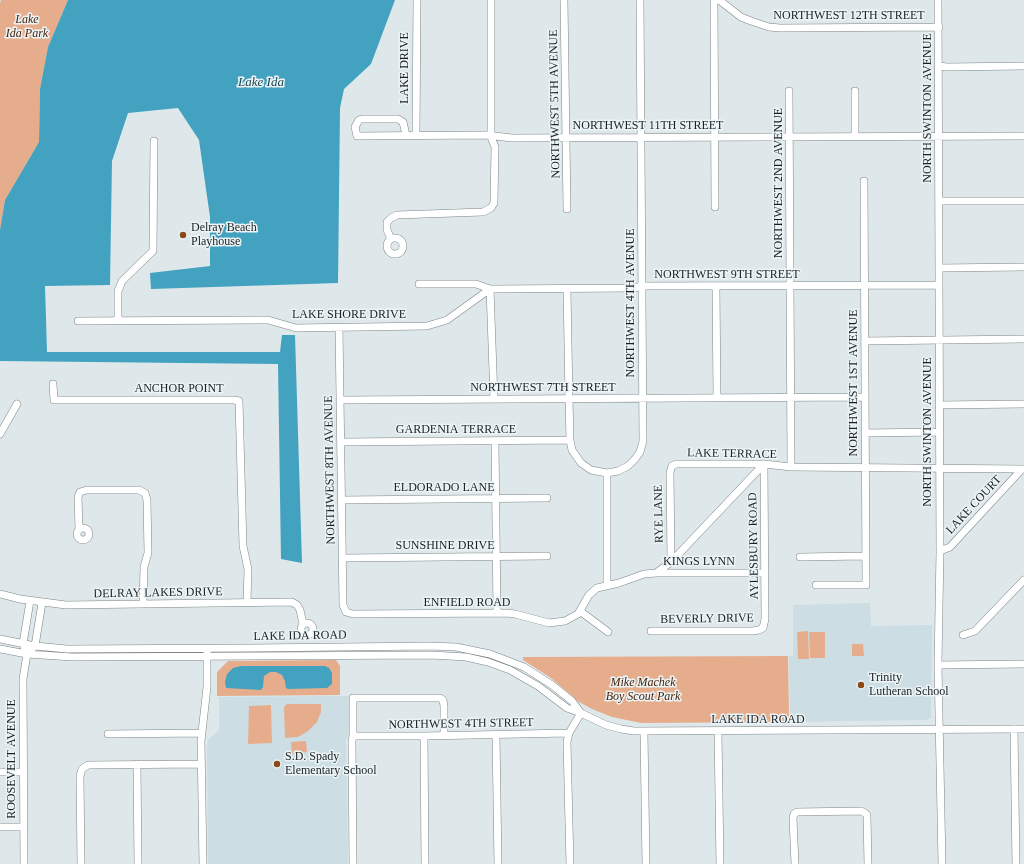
<!DOCTYPE html>
<style>
body{margin:0}
canvas{display:block;background:#dee7ea}
</style>
<canvas width="1024" height="864"></canvas>
<script>
const g = document.querySelector('canvas').getContext('2d');
g.lineJoin = 'round';
function fillPath(path, color) { g.fillStyle = color; g.fill(path, 'evenodd'); }
const shape = rows => new Path2D(rows.map(r => 'M' + r).join(''));
function stroke(path, color, width, dash) { g.strokeStyle = color; g.lineWidth = width; g.lineCap = dash ? 'butt' : 'round'; g.setLineDash(dash || []); g.stroke(path); }
function drawText(font, color, halo, rows, align = 'center') {
  g.font = font + ' Georgia,serif'; g.lineWidth = 3; g.setLineDash([]); g.textBaseline = 'middle'; g.strokeStyle = halo; g.fillStyle = color; for (const [text, x, y, turn = 0] of rows) {
    g.save(); g.translate(x, y); g.rotate((+turn || 0) * Math.PI / 180); g.textAlign = isNaN(turn) ? turn : align; if (halo) g.strokeText(text, 0, 0); g.fillText(text, 0, 0); g.restore();
  }
}
fillPath(shape([
 [870,603,871,626,932,625,931,718,926,720,788,722,790,716,789,656,793,656,793,605],
 [349,696,351,729,346,740,348,864,208,864,207,748,208,740,219,730,219,697]
]), '#ccdde3');
fillPath(shape([
 [1,0,68,0,48,47,40,89,39,142,5,200,0,230,0,3],
 [808,631,809,659,798,659,797,632],
 [809,632,825,632,825,658,810,658],
 [852,644,863,644,864,656,852,656],
 [788,656,789,716,788,722,641,723,612,717,592,709,579,702,551,678,523,660,523,657],
 [336,660,340,666,340,695,217,696,217,672,228,661],
 [287,704,321,704,321,712,317,722,308,731,298,737,285,738,284,707],
 [271,705,272,743,248,744,249,706],
 [306,741,307,752,292,754,291,742]
]), '#e6ad8c');
fillPath(shape([
 [68,0,395,0,371,64,344,89,340,108,338,283,151,289,150,273,210,266,210,217,199,140,178,108,128,113,112,161,110,285,45,286,47,352,280,352,282,335,295,335,302,563,281,559,278,364,0,361,0,230,5,200,39,142,40,89,48,47],
 [241,666,325,666,329,668,332,673,332,684,327,688,288,689,286,688,285,681,282,675,276,672,270,672,264,676,263,687,261,690,226,688,225,682,227,674,233,668]
]), '#42a2bf');
const minor = shape([
 [564,0,567,209],
 [714,0,715,207],
 [719,0,741,17,751,21,769,27,780,28,939,27],
 [938,0,940,551,938,665,942,864],
 [939,66,947,67,1024,66],
 [789,91,791,467],
 [855,91,855,137],
 [406,135,403,122,398,119,362,119,359,120,355,127,357,136,486,135,512,138,1024,136],
 [416,135,417,0],
 [939,201,1024,201],
 '387 246a8 8 0 1 1 16 0a8 8 0 1 1-16 0Z',
 [391,239,387,230,387,222,391,218,397,215,483,212,491,208,494,203,495,147,491,137,491,0],
 [939,268,1024,267],
 [419,284,476,284,490,289,634,288,642,286,939,285],
 [716,286,717,398],
 [490,289,494,399],
 [567,289,569,399,570,440,572,450,581,463,591,470,607,473,618,471,628,466,635,459,640,452,643,441,640,0],
 [78,321,260,320,268,320,296,328,427,326,447,320,490,289],
 [118,321,118,291,121,284,122,281,153,251,154,141],
 [339,328,343,605,346,612,353,614,507,613,515,614,549,623,565,621,578,614,589,595,597,588,619,583,644,574,656,573,671,562,764,464],
 [865,341,1024,339],
 [53,384,54,400,234,400,239,401,243,546,248,569,247,602],
 [340,400,865,397],
 [939,405,1024,404],
 [865,433,939,432],
 [0,434,17,404],
 [495,441,497,613],
 [341,442,570,440],
 [607,473,607,585],
 [342,500,547,498],
 '77 534a6 6 0 1 1 12 0a6 6 0 1 1-12 0Z',
 [79,530,78,497,80,492,87,490,139,490,145,493,147,500,148,553,144,567,143,604],
 [940,551,950,547,1022,469],
 [800,557,865,556],
 [343,558,547,556],
 [671,562,670,472,672,466,676,464,764,464,791,467,1024,469],
 [656,573,765,573],
 [816,585,866,585,864,181],
 [0,594,20,599,66,605,292,602,297,605,300,610,303,624],
 [580,611,608,632],
 '301 629a6 6 0 1 1 12 0a6 6 0 1 1-12 0Z',
 [651,631,753,631,759,630,763,628,765,619,764,464],
 [963,635,975,631,1024,580],
 [0,639,35,646,67,649,253,648,430,646,456,647,490,654,524,667,552,685,572,701,581,713],
 [0,649,27,654,72,657,431,655,466,657,488,662,510,670,538,686,567,708,581,713,606,725,621,729,634,731,1024,729],
 [32,649,35,646,42,603],
 [938,665,1024,664],
 [1014,729,1016,864],
 [718,731,720,864],
 [644,732,646,864],
 [108,734,202,733],
 [496,735,498,864],
 [353,736,424,736,569,733],
 [424,736,425,864],
 [137,764,138,864],
 [0,772,23,772],
 [0,827,23,827],
 [24,864,23,679,27,654,23,644,30,601],
 [81,864,80,776,82,769,88,765,201,764],
 [203,864,201,741,207,687,207,652],
 [353,864,352,741,353,736,353,698,440,698,443,700,444,706,444,736],
 [570,864,567,742,569,733,581,713],
 [795,864,793,818,794,814,797,812,861,811,865,813,867,815,868,864]
]);
stroke(minor, '#7d8588', 8);
stroke(minor, '#fff', 7);
for (const [x, y, r, color] of [
 [183,235,4,"#8b4818"],
 [861,685,4,"#8b4818"],
 [277,764,4,"#8b4818"]
]) { const dot = new Path2D(); dot.arc(x, y, r, 0, 2 * Math.PI); g.fillStyle = color; g.fill(dot); stroke(dot, '#ebf4f7', 1.5); }
drawText('12px', '#1c1f20', '#ebf4f7', [
 ["NORTHWEST 12TH STREET",849,16],
 ["LAKE DRIVE",405,68,-90],
 ["NORTHWEST 5TH AVENUE",555,104,-91],
 ["NORTH SWINTON AVENUE",928,108,-90],
 ["NORTHWEST 11TH STREET",648,126],
 ["NORTHWEST 2ND AVENUE",779,183,-90],
 ["NORTHWEST 9TH STREET",727,275],
 ["NORTHWEST 4TH AVENUE",631,303,-90],
 ["LAKE SHORE DRIVE",349,315],
 ["NORTHWEST 1ST AVENUE",854,383,-90],
 ["NORTHWEST 7TH STREET",543,388],
 ["ANCHOR POINT",179,389],
 ["GARDENIA TERRACE",456,430],
 ["NORTH SWINTON AVENUE",928,432,-90],
 ["LAKE TERRACE",732,454,1],
 ["NORTHWEST 8TH AVENUE",330,470,-91],
 ["ELDORADO LANE",444,488],
 ["LAKE COURT",974,505,-47],
 ["RYE LANE",659,514,-91],
 ["SUNSHINE DRIVE",445,546],
 ["AYLESBURY ROAD",754,546,-91],
 ["KINGS LYNN",699,562],
 ["DELRAY LAKES DRIVE",158,593,-1],
 ["ENFIELD ROAD",467,603],
 ["BEVERLY DRIVE",707,619,-1],
 ["LAKE IDA ROAD",300,636,-1],
 ["LAKE IDA ROAD",758,720],
 ["NORTHWEST 4TH STREET",461,724,-1],
 ["ROOSEVELT AVENUE",12,759,-90]
]);
drawText('italic 12px', '#461c00', '#ebf4f7', [
 ["Lake",27,20],
 ["Ida Park",27,34],
 ["Mike Machek",643,683],
 ["Boy Scout Park",643,697]
]);
drawText('12px', '#1c1f20', '#ebf4f7', [
 ["Delray Beach",191,228],
 ["Playhouse",191,242],
 ["Trinity",869,678],
 ["Lutheran School",869,692],
 ["S.D. Spady",285,757],
 ["Elementary School",285,771]
], 'left');
drawText('italic 13px', '#194450', '#ebf4f7', [
 ["Lake Ida",261,83]
]);
</script>
